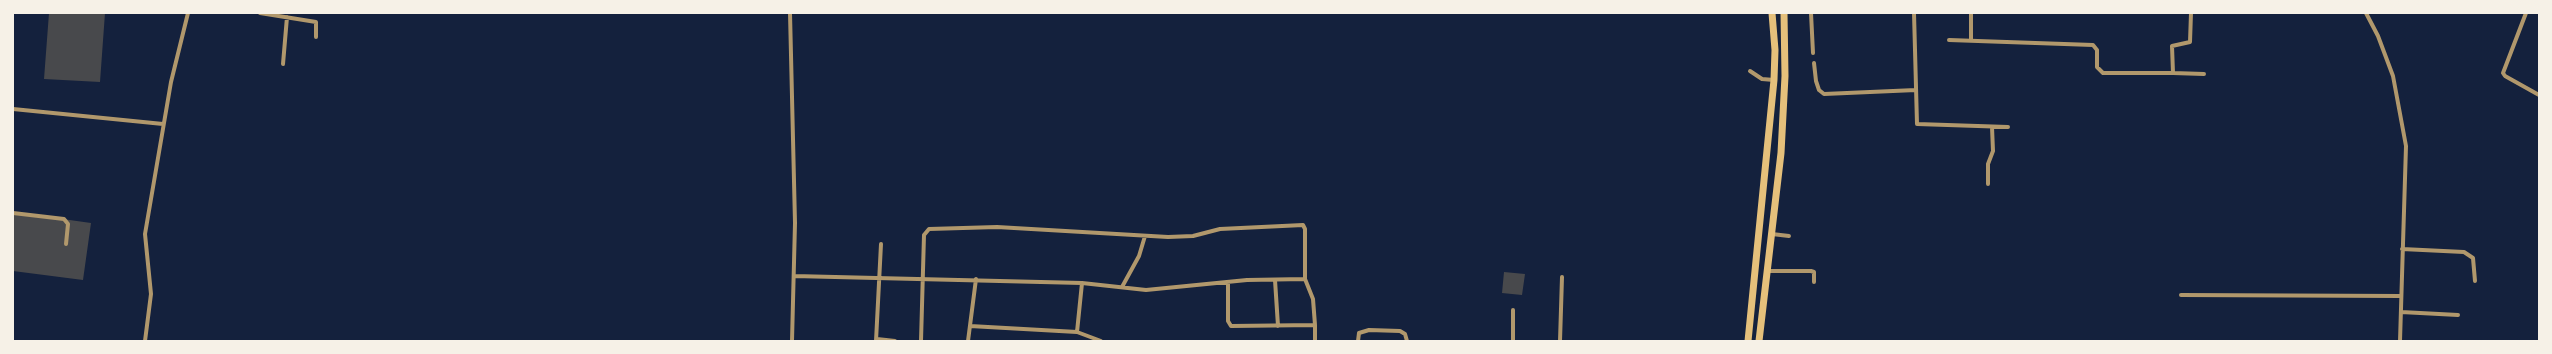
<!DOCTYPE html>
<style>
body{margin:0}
#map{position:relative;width:2552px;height:354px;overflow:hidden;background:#14213d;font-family:"Nunito Sans",sans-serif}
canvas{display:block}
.frame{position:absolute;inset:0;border:14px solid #f6f1e7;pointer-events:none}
</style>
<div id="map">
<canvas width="2552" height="354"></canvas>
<div class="frame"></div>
</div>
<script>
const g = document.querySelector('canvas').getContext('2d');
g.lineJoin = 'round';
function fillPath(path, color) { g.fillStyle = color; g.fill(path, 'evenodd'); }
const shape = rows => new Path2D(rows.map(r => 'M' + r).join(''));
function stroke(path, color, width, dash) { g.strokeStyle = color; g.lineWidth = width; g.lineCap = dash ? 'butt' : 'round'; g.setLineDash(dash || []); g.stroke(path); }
fillPath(shape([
 [49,13,105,13,100,82,44,79],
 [13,212,91,223,83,280,13,271],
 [1504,272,1525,274,1522,295,1502,293]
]), '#48494c');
stroke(shape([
 [260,13,316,22,316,37],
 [790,13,795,223,792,341],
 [1811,13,1813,53],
 [1914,13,1917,124,2008,127],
 [2366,13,2378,36,2393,76,2406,146,2400,341],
 [2526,13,2503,73,2505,76,2539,95],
 [1949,40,2093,45,2097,50,2097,67,2103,73,2173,73,2172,46,2190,42,2191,13],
 [1971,40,1971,13],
 [1814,63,1816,81,1819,90,1824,94,1916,90],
 [283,64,287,17],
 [1750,71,1762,79,1774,80],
 [2173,73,2204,74],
 [13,109,163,124],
 [1988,184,1988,164,1993,151,1992,127],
 [13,213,64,219,68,224,66,244],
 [1772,234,1789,236],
 [2402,249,2464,252,2473,258,2475,281],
 [1768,271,1811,271,1814,272,1814,282],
 [794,276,1082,283,1146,290,1247,280,1305,279],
 [1275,280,1278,326],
 [1228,282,1228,321,1231,326,1315,325,1315,341],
 [1122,287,1139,256,1145,236],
 [2181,295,2401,296],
 [2401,312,2458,315],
 [970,326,1077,332,1082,283],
 [1077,332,1101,341],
 [877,339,895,341],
 [145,341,151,294,145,234,171,82,188,13],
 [876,341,881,244],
 [921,341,924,235,929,229,997,227,1168,237,1193,236,1220,229,1303,225,1305,229,1305,279,1313,299,1315,325],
 [968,341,976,279],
 [1358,341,1359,333,1369,330,1400,331,1405,334,1407,341],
 [1513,341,1513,310],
 [1560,341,1562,277]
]), '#b1986c', 4);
stroke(shape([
 [1748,341,1774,80,1775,50,1772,13],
 [1759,341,1781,153,1785,76,1784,13]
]), '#e5c07b', 7);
</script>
